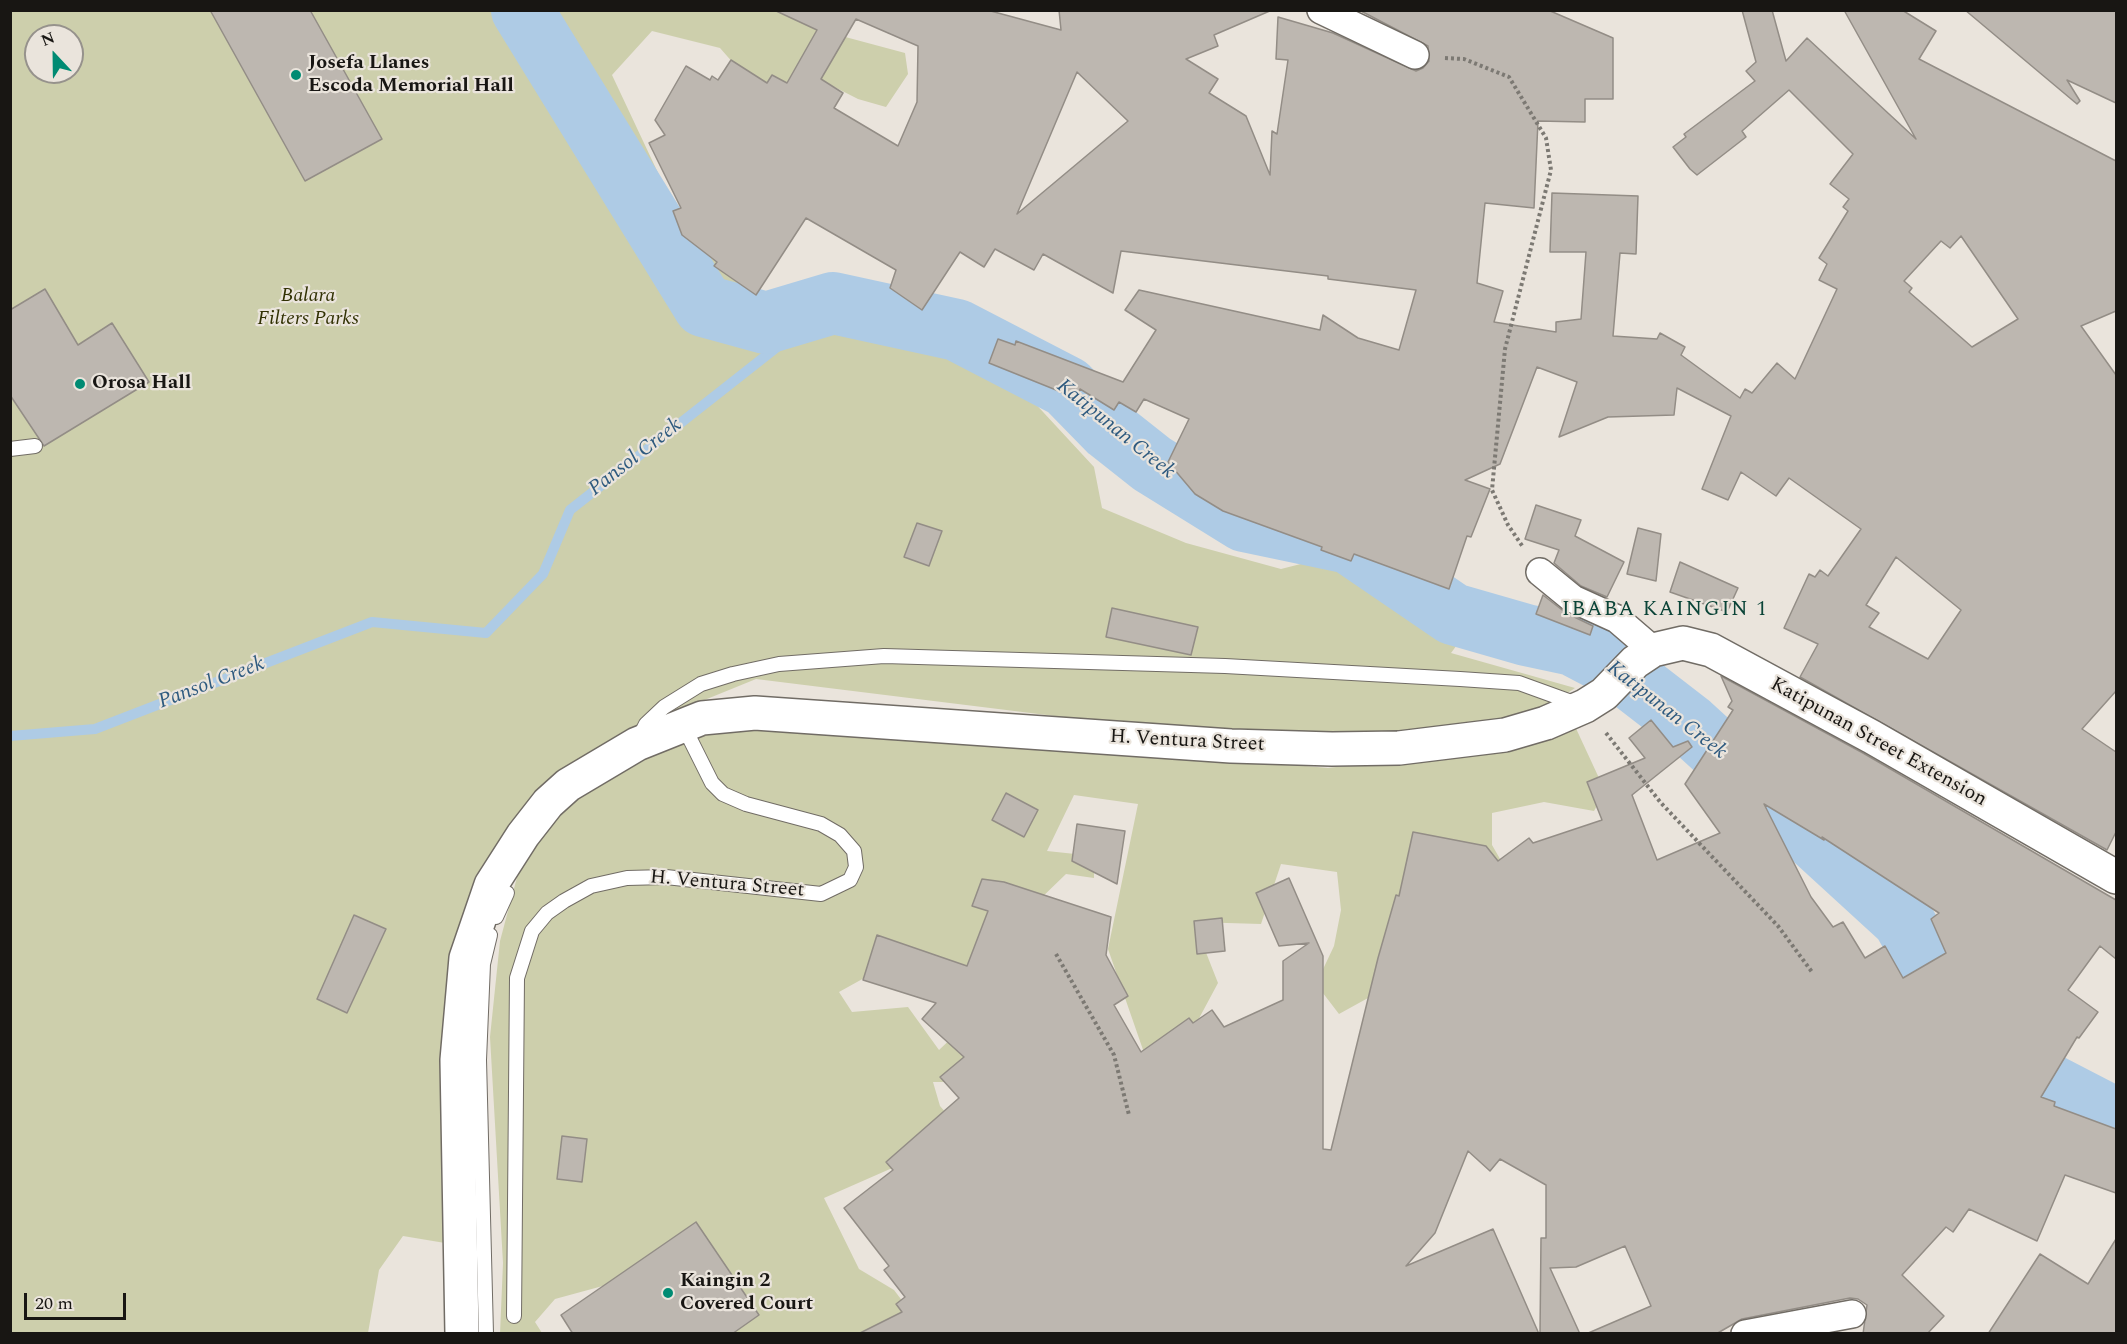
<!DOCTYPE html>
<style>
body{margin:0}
#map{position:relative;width:2127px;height:1344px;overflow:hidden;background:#eae4dc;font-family:Spectral,serif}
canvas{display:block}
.frame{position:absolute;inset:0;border:12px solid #181613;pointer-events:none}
.north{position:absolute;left:24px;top:24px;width:60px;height:60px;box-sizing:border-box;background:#eae4dc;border:2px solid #96928c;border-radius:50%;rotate:338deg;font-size:16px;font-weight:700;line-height:24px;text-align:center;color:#181613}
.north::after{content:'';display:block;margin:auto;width:21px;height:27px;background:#008b73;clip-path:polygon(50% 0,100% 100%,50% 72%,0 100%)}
.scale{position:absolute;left:24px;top:1293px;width:102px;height:27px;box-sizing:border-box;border:3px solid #181613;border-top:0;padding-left:8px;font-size:18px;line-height:21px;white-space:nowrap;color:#181613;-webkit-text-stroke:4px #eae4dc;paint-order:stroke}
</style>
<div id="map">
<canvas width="2127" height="1344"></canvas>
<div class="frame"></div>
<div class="north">N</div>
<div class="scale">20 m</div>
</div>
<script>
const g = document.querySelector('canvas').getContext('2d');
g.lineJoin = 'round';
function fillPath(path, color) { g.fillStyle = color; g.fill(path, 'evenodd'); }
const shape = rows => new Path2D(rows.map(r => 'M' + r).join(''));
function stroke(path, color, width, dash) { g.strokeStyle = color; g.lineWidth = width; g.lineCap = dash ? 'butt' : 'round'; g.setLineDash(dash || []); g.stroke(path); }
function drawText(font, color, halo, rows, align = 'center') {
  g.font = font + ' Spectral,serif'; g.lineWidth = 4.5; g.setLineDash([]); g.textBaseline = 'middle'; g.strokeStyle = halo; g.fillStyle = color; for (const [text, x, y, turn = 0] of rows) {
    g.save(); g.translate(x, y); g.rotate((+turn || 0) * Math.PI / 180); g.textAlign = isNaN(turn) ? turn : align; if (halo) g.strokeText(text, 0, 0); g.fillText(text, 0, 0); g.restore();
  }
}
fillPath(shape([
 [780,10,823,31,905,53,908,74,886,107,858,99,807,73,788,103,749,81,720,48,652,31,612,75,675,209,738,259,759,292,824,288,1019,386,1094,467,1102,508,1186,543,1281,569,1340,554,1465,634,1451,653,1575,688,1544,709,1514,720,1324,739,1184,732,756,679,621,734,601,746,539,795,507,829,475,877,453,944,446,1011,445,1243,403,1236,379,1270,368,1333,11,1333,10,11],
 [36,36,72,36,72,72,36,72],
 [1573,722,1605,791,1594,811,1544,802,1492,813,1492,845,1522,897,1397,982,1339,1014,1316,984,1334,946,1341,910,1337,872,1281,864,1261,924,1194,922,1218,983,1189,1037,1149,1067,1108,949,1138,804,1074,795,1047,851,1094,856,1094,878,1066,874,1036,903,990,973,880,939,866,977,839,992,852,1012,908,1007,939,1050,979,1012,960,1082,933,1082,940,1106,960,1129,924,1169,890,1169,824,1198,859,1269,894,1290,913,1315,870,1333,718,1333,621,1281,555,1299,535,1322,542,1333,500,1334,503,1263,490,1037,500,941,520,866,567,802,637,757,736,724,848,725,1328,768,1469,751]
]), '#cdcfac');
stroke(shape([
 [10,736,95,729,372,622,486,633,543,574,570,510,833,303]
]), '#aecbe5', 10);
stroke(shape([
 [522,10,704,306,766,323,833,303,957,330,1067,387,1109,430,1152,464,1244,521,1349,543,1453,614,1526,635,1573,645,1615,667,1690,725,1903,920,1975,1046,2116,1119]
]), '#aecbe5', 62);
const building = shape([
 [210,10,310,10,382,139,305,181,210,10],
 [774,10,987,10,1061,30,1059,10,1272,10,1214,35,1218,46,1186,59,1218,79,1209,93,1246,116,1270,175,1272,131,1277,134,1288,60,1276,59,1278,17,1333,33,1416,71,1423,68,1429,61,1428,46,1359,10,1548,10,1613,38,1613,99,1585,99,1585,122,1538,121,1534,208,1485,203,1477,283,1503,291,1494,322,1556,332,1556,322,1581,319,1586,252,1550,252,1552,193,1638,196,1636,254,1620,253,1613,336,1657,339,1660,333,1685,347,1681,355,1740,398,1745,389,1752,393,1777,363,1795,379,1837,289,1819,280,1827,264,1819,258,1848,211,1843,207,1849,199,1830,184,1853,154,1789,90,1742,131,1746,137,1697,175,1690,169,1673,147,1686,137,1684,134,1755,81,1746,71,1756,62,1742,10,1772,10,1786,61,1807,38,1916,139,1844,10,1902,10,1936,31,1919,59,2116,161,2116,311,2081,326,2116,375,2116,691,2082,729,2116,752,2116,832,2107,850,1800,677,1818,644,1784,628,1809,574,1815,577,1820,570,1828,576,1861,529,1789,478,1776,496,1741,472,1728,500,1702,489,1731,416,1677,388,1674,415,1608,417,1559,437,1577,382,1537,367,1500,464,1465,480,1490,489,1471,537,1467,536,1449,589,1354,554,1351,561,1321,550,1322,547,1223,511,1195,494,1168,462,1189,419,1144,399,1136,412,1119,402,1114,410,1080,389,1076,398,989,363,998,339,1015,345,1016,341,1123,382,1156,330,1125,310,1139,290,1320,330,1323,315,1358,338,1399,350,1416,290,1328,279,1328,276,1121,251,1113,293,1043,254,1034,270,995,249,984,267,960,252,922,310,890,288,896,270,806,218,756,295,714,266,717,262,682,235,673,211,681,208,649,143,665,135,655,120,686,66,710,80,712,76,718,80,731,60,767,83,772,75,787,83,817,30,774,10],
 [856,19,918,46,917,102,898,146,834,108,843,93,821,79,856,19],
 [1077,72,1128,121,1017,214,1077,72],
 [1961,236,2018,319,1972,347,1909,292,1912,288,1904,281,1941,241,1950,248,1961,236],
 [1896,557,1961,610,1928,659,1869,627,1879,613,1866,605,1896,557],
 [1965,10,2116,10,2116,103,2067,80,2080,101,2077,104,1965,10],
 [45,289,78,345,112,323,149,382,44,446,10,395,10,310,45,289],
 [1536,505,1581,520,1575,536,1624,562,1607,597,1581,586,1554,563,1559,550,1525,539,1536,505],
 [917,523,942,531,929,566,904,557,917,523],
 [1638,528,1661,534,1656,581,1627,574,1638,528],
 [1680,562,1738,588,1727,612,1670,592,1680,562],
 [1543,595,1566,613,1593,626,1590,635,1536,614,1543,595],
 [1112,608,1198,627,1191,655,1106,637,1112,608],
 [1721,676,1863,753,2116,900,2116,959,2100,946,2068,990,2098,1012,2079,1038,2077,1037,2041,1097,2055,1102,2054,1106,2116,1129,2116,1193,2065,1175,2037,1241,1969,1209,1953,1232,1946,1227,1902,1275,1944,1316,1927,1334,1863,1334,1867,1305,1858,1299,1850,1298,1742,1319,1716,1334,1586,1334,1651,1306,1625,1246,1576,1267,1550,1268,1580,1334,1540,1334,1541,1238,1546,1238,1546,1185,1500,1159,1490,1171,1468,1151,1435,1233,1406,1266,1493,1229,1539,1334,858,1334,902,1312,896,1304,905,1297,884,1270,889,1266,844,1208,893,1170,886,1162,959,1098,940,1077,964,1057,922,1019,936,1003,863,980,877,935,967,966,988,911,972,906,982,879,1004,882,1111,917,1106,955,1128,996,1114,1005,1141,1052,1189,1018,1193,1023,1212,1010,1224,1027,1283,1000,1283,961,1309,943,1279,946,1256,893,1289,878,1323,956,1323,1149,1331,1150,1378,958,1396,895,1399,896,1413,832,1486,846,1498,861,1529,838,1533,843,1602,820,1587,782,1645,758,1629,738,1651,720,1673,747,1688,741,1692,747,1632,795,1657,860,1720,833,1685,784,1733,710,1728,707,1732,701,1721,676],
 [1764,804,1824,840,1822,837,1939,913,1931,919,1946,953,1903,978,1885,946,1865,958,1843,922,1833,927,1811,897,1764,804],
 [1006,793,1038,810,1024,837,992,820,1006,793],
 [1077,824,1125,831,1117,884,1072,861,1077,824],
 [354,915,386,929,347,1013,317,999,354,915],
 [1222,918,1225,951,1197,954,1194,921,1222,918],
 [562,1136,587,1139,582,1182,557,1179,562,1136],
 [696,1222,759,1315,732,1334,573,1334,561,1315,696,1222],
 [2116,1239,2116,1334,1988,1334,2040,1254,2088,1284,2116,1239]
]);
fillPath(building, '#bdb7b0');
stroke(building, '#938d86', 1.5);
const lane = shape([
 [10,449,35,446],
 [639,738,646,724,664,707,701,684,733,674,779,664,884,656,1225,666,1460,679,1519,683,1577,704],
 [496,917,507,893],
 [514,1316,517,978,532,931,547,913,564,901,591,886,627,878,666,877,821,894,850,880,856,867,854,851,840,835,821,824,746,804,723,794,712,783,683,725],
 [486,1334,479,1060,483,964,490,935]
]);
const street = shape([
 [1321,10,1415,55],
 [1540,572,1573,599,1617,619,1653,650],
 [1745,1334,1852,1314]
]);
const secondary = shape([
 [462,1334,457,1060,466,958,491,885,523,835,548,803,568,785,637,744,702,718,755,713,1231,746,1332,749,1399,748,1505,735,1546,723,1585,706,1604,694,1635,662,1653,650,1683,643,1711,650,1872,737,2116,877]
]);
stroke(lane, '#716c65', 16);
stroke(street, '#716c65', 30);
stroke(secondary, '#716c65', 36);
stroke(shape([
 [1445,58,1464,59,1509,77,1546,138,1551,170,1505,349,1492,490,1508,525,1523,547],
 [1606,733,1661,803,1778,926,1812,972],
 [1056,954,1114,1055,1129,1115]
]), '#7c7973', 4, [3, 3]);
stroke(lane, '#fff', 14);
stroke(street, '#fff', 27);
stroke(secondary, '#fff', 33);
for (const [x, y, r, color] of [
 [296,75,6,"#008b73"],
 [80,384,6,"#008b73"],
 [668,1293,6,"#008b73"]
]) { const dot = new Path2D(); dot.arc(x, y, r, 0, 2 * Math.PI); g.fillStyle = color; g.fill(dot); stroke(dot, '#eae4dc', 2); }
drawText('bold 20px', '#181613', '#eae4dc', [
 ["Josefa Llanes",308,64],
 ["Escoda Memorial Hall",308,87],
 ["Orosa Hall",92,384],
 ["Kaingin 2",680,1282],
 ["Covered Court",680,1305]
], 'left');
drawText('italic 20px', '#313103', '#eae4dc', [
 ["Balara",308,297],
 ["Filters Parks",308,320]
]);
drawText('20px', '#181613', '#eae4dc', [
 ["H. Ventura Street",1187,742,3],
 ["Katipunan Street Extension",1878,743,29],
 ["H. Ventura Street",727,885,5]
]);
drawText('italic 21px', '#2e5a7f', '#eae4dc', [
 ["Katipunan Creek",1115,430,39],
 ["Pansol Creek",636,458,-38],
 ["Pansol Creek",212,684,-21],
 ["Katipunan Creek",1666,711,38]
]);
g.letterSpacing = '1.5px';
drawText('21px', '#0b4438', '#eae4dc', [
 ["IBABA KAINGIN 1",1665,611]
]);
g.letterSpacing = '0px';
</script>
